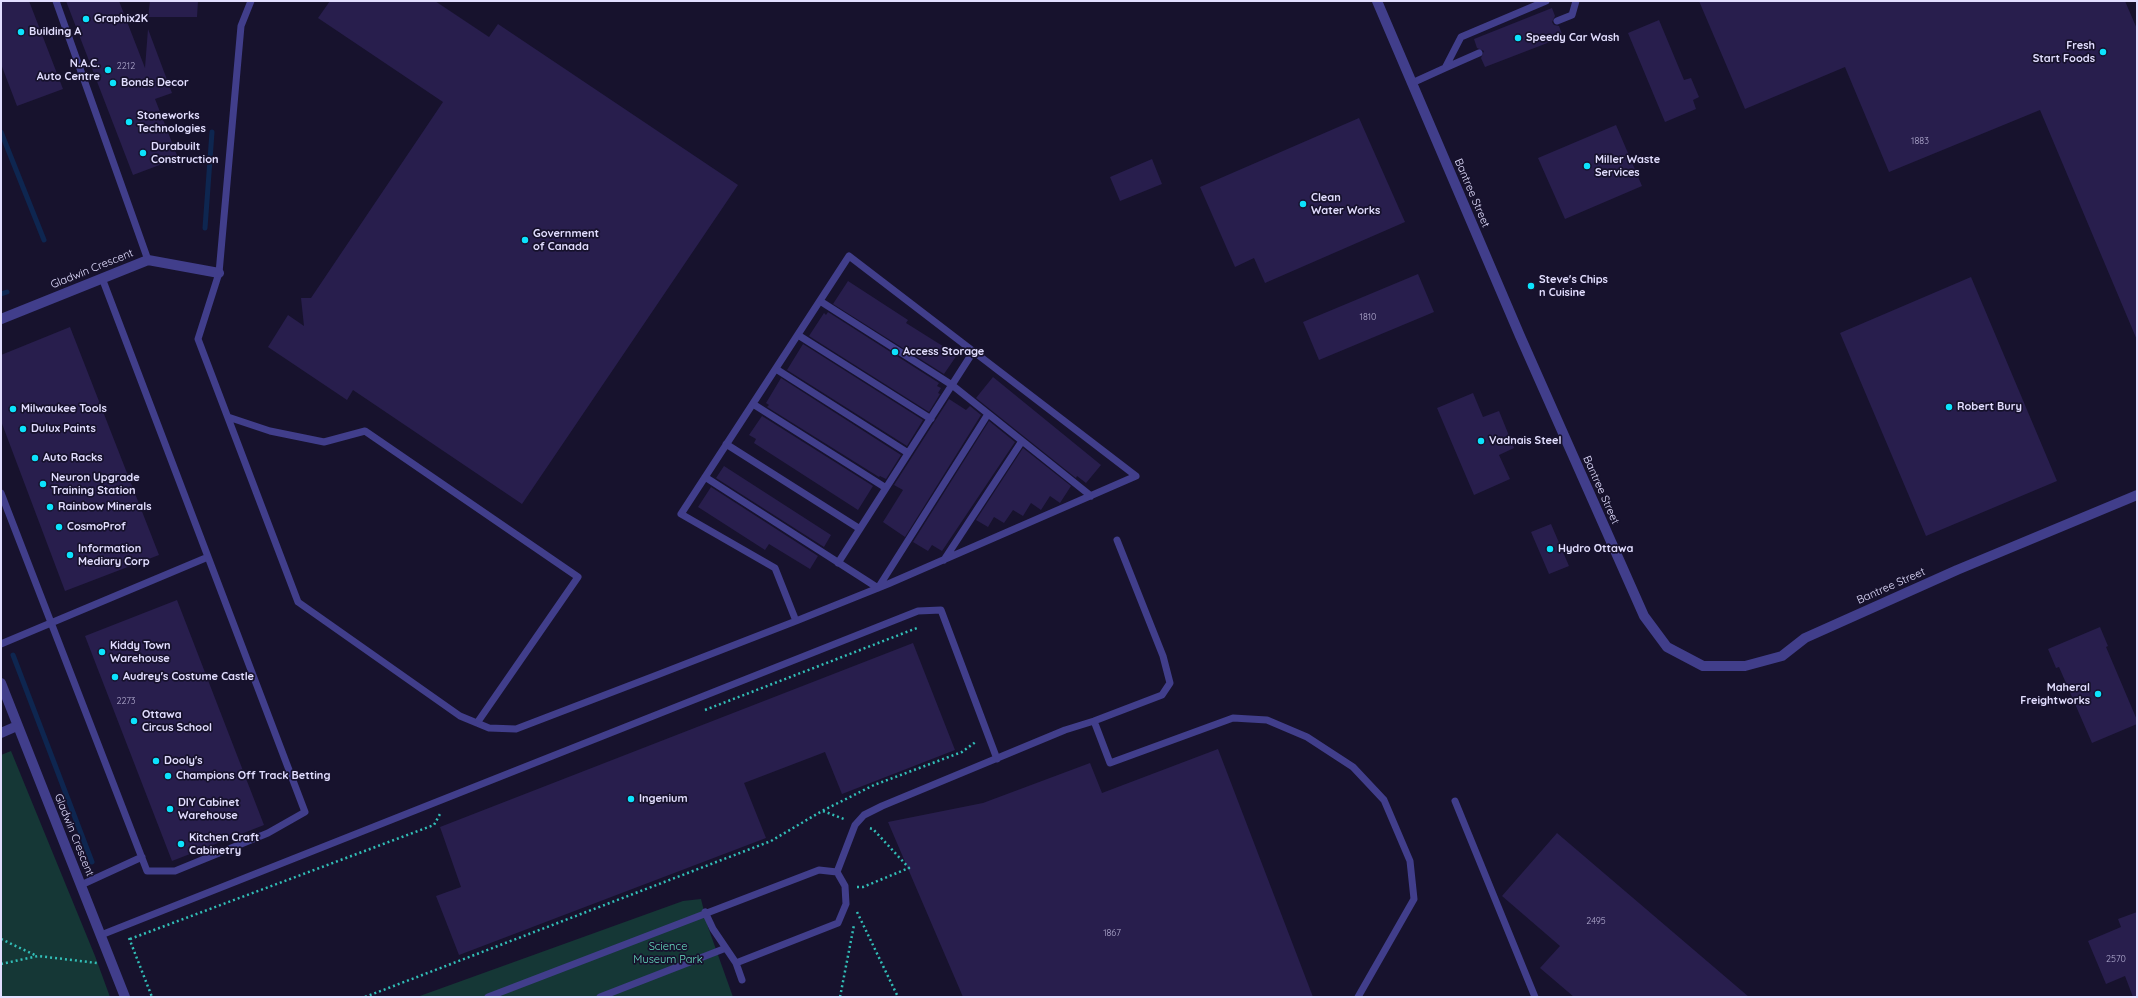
<!DOCTYPE html>
<style>
body{margin:0}
#map{position:relative;width:2138px;height:998px;overflow:hidden;background:#17122d;font-family:Quicksand,sans-serif}
canvas{display:block}
.frame{position:absolute;inset:0;border:2px solid #e2deff;pointer-events:none}
</style>
<div id="map">
<canvas width="2138" height="998"></canvas>
<div class="frame"></div>
</div>
<script>
const g = document.querySelector('canvas').getContext('2d');
g.lineJoin = 'round';
function fillPath(path, color) { g.fillStyle = color; g.fill(path, 'evenodd'); }
const shape = rows => new Path2D(rows.map(r => 'M' + r).join(''));
function stroke(path, color, width, dash) { g.strokeStyle = color; g.lineWidth = width; g.lineCap = dash ? 'butt' : 'round'; g.setLineDash(dash || []); g.stroke(path); }
function drawText(font, color, halo, rows, align = 'center') {
  g.font = font + ' Quicksand,sans-serif'; g.lineWidth = 3.5; g.setLineDash([]); g.textBaseline = 'middle'; g.strokeStyle = halo; g.fillStyle = color; for (const [text, x, y, turn = 0] of rows) {
    g.save(); g.translate(x, y); g.rotate((+turn || 0) * Math.PI / 180); g.textAlign = isNaN(turn) ? turn : align; if (halo) g.strokeText(text, 0, 0); g.fillText(text, 0, 0); g.restore();
  }
}
fillPath(shape([
 [11,751,95,956,110,997,1,997,1,755],
 [701,899,708,927,733,997,417,997,683,901]
]), '#153736');
stroke(shape([
 [1,132,44,240],
 [205,228,212,132],
 [1,294,7,292],
 [13,655,92,862]
]), '#0e2650', 5);
fillPath(shape([
 [1,1,29,1,63,89,17,106,1,64],
 [66,1,119,1,145,68,148,29,172,93,155,99,178,158,133,175],
 [150,1,198,1,197,17,148,17],
 [330,1,435,1,489,37,498,24,738,185,522,504,353,390,347,400,268,347,288,315,304,326,301,298,311,298,443,102,318,18],
 [1699,1,2125,1,2137,29,2137,340,2040,110,1889,172,1845,67,1745,109],
 [1552,8,1555,16,1552,22,1554,25,1559,26,1563,37,1485,67,1481,58,1484,51,1477,48,1474,39],
 [1659,20,1684,80,1691,78,1699,97,1693,100,1696,109,1665,122,1628,33],
 [1359,118,1405,222,1265,283,1254,258,1235,267,1200,187],
 [1616,125,1642,186,1565,219,1538,158],
 [1152,159,1162,184,1120,201,1110,177],
 [1418,274,1434,312,1319,360,1303,322],
 [1971,277,2057,481,1926,536,1840,333],
 [848,281,908,320,906,323,957,355,944,374,833,304],
 [828,312,939,383,937,386,941,388,938,393,940,394,929,412,809,336,824,313,826,315],
 [70,327,159,555,65,591,1,421,1,355],
 [803,344,923,420,907,446,787,370],
 [993,377,1101,465,1086,483,1077,476,1076,478,976,398],
 [781,378,901,455,886,479,880,476,879,477,767,407,769,405,766,403],
 [1473,393,1483,417,1499,411,1514,448,1499,455,1510,479,1474,495,1437,408],
 [949,399,966,410,970,406,981,415,905,537,883,522,903,490,894,485],
 [762,416,873,486,858,510,754,443,756,439,749,435],
 [989,421,1015,442,942,551,932,545,928,551,913,542],
 [1023,448,1071,486,1060,503,1050,496,1041,510,1031,503,1023,516,1013,510,1004,523,994,517,988,527,976,520],
 [724,466,831,535,824,547,716,478],
 [711,487,818,556,810,569,769,544,765,550,698,507],
 [1551,524,1569,566,1549,574,1531,532],
 [177,600,264,825,172,861,85,636],
 [2100,627,2108,646,2106,647,2137,720,2137,724,2092,743,2059,667,2056,668,2048,649],
 [913,643,955,750,842,794,825,752,744,783,766,838,459,955,436,896,461,887,440,827],
 [1218,749,1313,997,963,997,888,822,983,803,1090,763,1102,793],
 [1557,833,1749,997,1574,997,1540,968,1560,946,1502,896],
 [2137,912,2137,997,2133,997,2125,976,2106,984,2088,941,2121,927,2118,919]
]), '#281e4d');
stroke(shape([
 [705,710,917,628],
 [823,811,844,819],
 [857,887,863,887,909,868,873,829,869,828],
 [857,912,898,997],
 [129,938,152,997],
 [1,939,37,956],
 [130,939,434,825,440,814],
 [1,964,38,956,97,963],
 [365,997,771,841,822,811,874,785,962,752,977,741],
 [840,997,854,925]
]), '#32beb7', 2.5, [2, 3]);
stroke(shape([
 [56,1,148,260],
 [251,1,241,26,219,273,198,339,298,602,460,716,489,728,516,729,657,675,796,621,888,584,1136,476,849,256,681,514,775,568,796,621],
 [1557,21,1572,15,1576,1],
 [1445,68,1479,53],
 [1412,83,1445,68,1461,37,1546,1],
 [820,301,952,385,1091,496],
 [798,335,931,419],
 [776,369,908,453],
 [753,404,886,488],
 [228,417,270,431,324,442,365,431,578,577,477,723],
 [726,444,860,529],
 [705,477,878,588,988,414],
 [1,493,147,871,175,871,268,833,305,812,102,278],
 [944,560,1022,441],
 [838,563,973,352],
 [1,644,208,557],
 [1094,721,1110,763,1233,718,1267,720,1307,737,1353,767,1384,800,1410,861,1414,899,1358,997],
 [1455,801,1535,997],
 [837,872,855,825,864,815,882,806,1065,730,1094,721,1162,695,1170,683,1163,656,1117,540],
 [81,885,142,857],
 [705,912,713,929,736,963,742,980],
 [101,935,918,611,941,610,997,759],
 [488,997,819,870,837,872,845,886,846,904,838,923,736,963],
 [600,997,726,948]
]), '#413e8b', 7);
stroke(shape([
 [1377,1,1520,336,1644,616,1667,647,1703,666,1745,666,1782,656,1805,638,1957,570,2137,495],
 [1,319,148,260,219,273],
 [1,683,125,997],
 [1,733,17,726]
]), '#413e8b', 10);
for (const [x, y, r, color] of [
 [86,19,4,"#0ce3fd"],
 [21,32,4,"#0ce3fd"],
 [1518,38,4,"#0ce3fd"],
 [2103,52,4,"#0ce3fd"],
 [108,70,4,"#0ce3fd"],
 [113,83,4,"#0ce3fd"],
 [129,122,4,"#0ce3fd"],
 [143,153,4,"#0ce3fd"],
 [1587,166,4,"#0ce3fd"],
 [1303,204,4,"#0ce3fd"],
 [525,240,4,"#0ce3fd"],
 [1531,286,4,"#0ce3fd"],
 [895,352,4,"#0ce3fd"],
 [1949,407,4,"#0ce3fd"],
 [13,409,4,"#0ce3fd"],
 [23,429,4,"#0ce3fd"],
 [1481,441,4,"#0ce3fd"],
 [35,458,4,"#0ce3fd"],
 [43,484,4,"#0ce3fd"],
 [50,507,4,"#0ce3fd"],
 [59,527,4,"#0ce3fd"],
 [1550,549,4,"#0ce3fd"],
 [70,555,4,"#0ce3fd"],
 [102,652,4,"#0ce3fd"],
 [115,677,4,"#0ce3fd"],
 [2098,694,4,"#0ce3fd"],
 [134,721,4,"#0ce3fd"],
 [156,761,4,"#0ce3fd"],
 [168,776,4,"#0ce3fd"],
 [631,799,4,"#0ce3fd"],
 [170,809,4,"#0ce3fd"],
 [181,844,4,"#0ce3fd"]
]) { const dot = new Path2D(); dot.arc(x, y, r, 0, 2 * Math.PI); g.fillStyle = color; g.fill(dot); stroke(dot, '#17122d', 1.5); }
drawText('9px', '#b4aed2', null, [
 ["2212",126,66],
 ["1883",1920,141],
 ["1810",1368,317],
 ["2273",126,701],
 ["2495",1596,921],
 ["1867",1112,933],
 ["2570",2116,959]
]);
drawText('bold 11px', '#e2deff', '#17122d', [
 ["Graphix2K",94,19],
 ["Building A",29,32],
 ["Speedy Car Wash",1526,38],
 ["Fresh",2095,46,"right"],
 ["Start Foods",2095,59,"right"],
 ["N.A.C.",100,64,"right"],
 ["Auto Centre",100,77,"right"],
 ["Bonds Decor",121,83],
 ["Stoneworks",137,116],
 ["Technologies",137,129],
 ["Durabuilt",151,147],
 ["Construction",151,160],
 ["Miller Waste",1595,160],
 ["Services",1595,173],
 ["Clean",1311,198],
 ["Water Works",1311,211],
 ["Government",533,234],
 ["of Canada",533,247],
 ["Steve's Chips",1539,280],
 ["n Cuisine",1539,293],
 ["Access Storage",903,352],
 ["Robert Bury",1957,407],
 ["Milwaukee Tools",21,409],
 ["Dulux Paints",31,429],
 ["Vadnais Steel",1489,441],
 ["Auto Racks",43,458],
 ["Neuron Upgrade",51,478],
 ["Training Station",51,491],
 ["Rainbow Minerals",58,507],
 ["CosmoProf",67,527],
 ["Information",78,549],
 ["Mediary Corp",78,562],
 ["Hydro Ottawa",1558,549],
 ["Kiddy Town",110,646],
 ["Warehouse",110,659],
 ["Audrey's Costume Castle",123,677],
 ["Maheral",2090,688,"right"],
 ["Freightworks",2090,701,"right"],
 ["Ottawa",142,715],
 ["Circus School",142,728],
 ["Dooly's",164,761],
 ["Champions Off Track Betting",176,776],
 ["Ingenium",639,799],
 ["DIY Cabinet",178,803],
 ["Warehouse",178,816],
 ["Kitchen Craft",189,838],
 ["Cabinetry",189,851]
], 'left');
drawText('11px', '#e2deff', '#17122d', [
 ["Bantree Street",1472,193,67],
 ["Gladwin Crescent",92,269,-22],
 ["Bantree Street",1601,490,66],
 ["Bantree Street",1891,586,-24],
 ["Gladwin Crescent",74,835,68]
]);
drawText('11px', '#68e0c3', '#17122d', [
 ["Science",668,947],
 ["Museum Park",668,960]
]);
</script>
